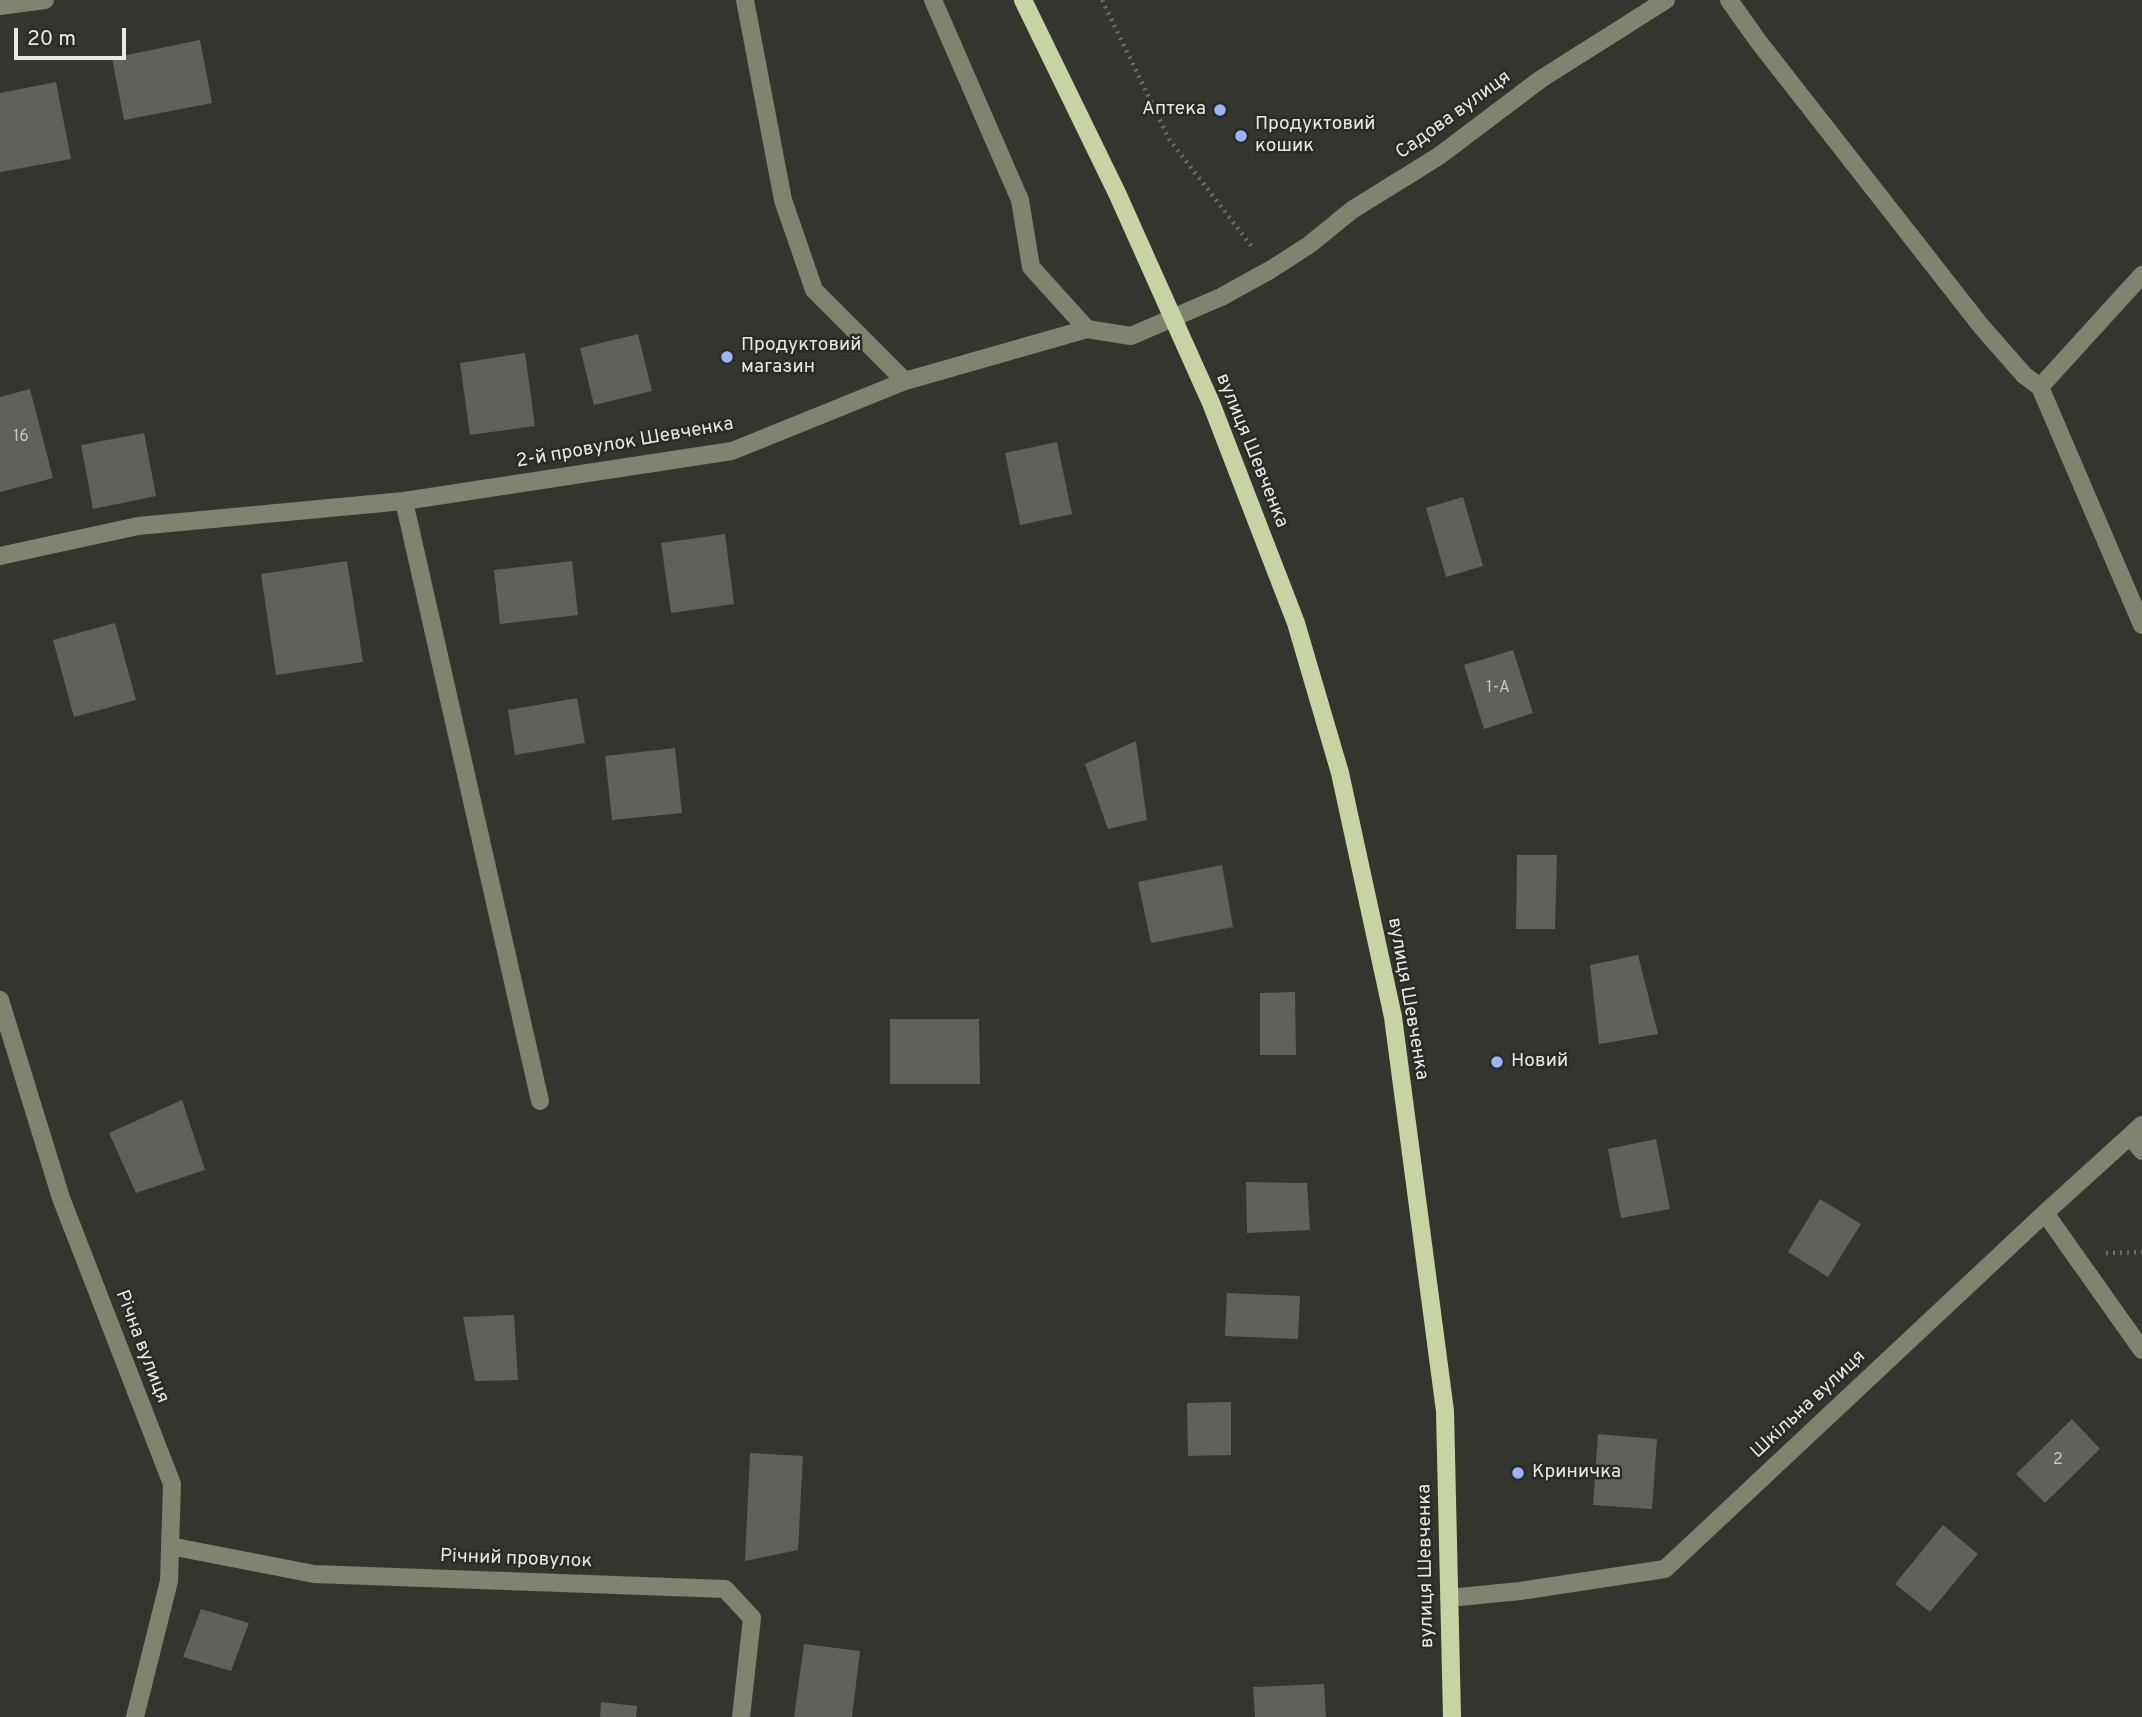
<!DOCTYPE html>
<meta charset="utf-8">
<style>
body{margin:0}
#map{position:relative;width:2142px;height:1717px;overflow:hidden;background:#34352f;font-family:Overpass,sans-serif}
canvas{display:block}
.scale{position:absolute;left:14px;top:28px;width:112px;height:32px;box-sizing:border-box;border:4px solid #e8e9e6;border-top:0;padding-left:9px;font-size:21px;line-height:24px;white-space:nowrap;color:#e8e9e6;-webkit-text-stroke:5px #2a2b25;paint-order:stroke}
</style>
<div id="map">
<canvas width="2142" height="1717"></canvas>
<div class="scale">20 m</div>
</div>
<script>
const g = document.querySelector('canvas').getContext('2d');
g.lineJoin = 'round';
function fillPath(path, color) { g.fillStyle = color; g.fill(path, 'evenodd'); }
const shape = rows => new Path2D(rows.map(r => 'M' + r).join(''));
function stroke(path, color, width, dash) { g.strokeStyle = color; g.lineWidth = width; g.lineCap = dash ? 'butt' : 'round'; g.setLineDash(dash || []); g.stroke(path); }
function drawText(font, color, halo, rows, align = 'center') {
  g.font = font + ' Overpass,sans-serif'; g.lineWidth = 5; g.setLineDash([]); g.textBaseline = 'middle'; g.strokeStyle = halo; g.fillStyle = color; for (const [text, x, y, turn = 0] of rows) {
    g.save(); g.translate(x, y); g.rotate((+turn || 0) * Math.PI / 180); g.textAlign = isNaN(turn) ? turn : align; if (halo) g.strokeText(text, 0, 0); g.fillText(text, 0, 0); g.restore();
  }
}
fillPath(shape([
 [200,40,212,103,124,120,112,58],
 [56,82,71,159,0,172,0,93],
 [638,334,652,391,594,405,580,348],
 [525,353,535,426,470,435,460,363],
 [30,389,53,478,0,492,0,397],
 [144,433,156,496,93,509,81,445],
 [1057,442,1072,514,1020,525,1005,453],
 [1463,497,1483,566,1446,577,1426,508],
 [725,534,734,604,671,613,661,543],
 [347,561,363,662,276,675,261,574],
 [572,561,578,615,500,624,494,570],
 [115,623,136,700,74,717,53,640],
 [1513,650,1533,713,1484,729,1464,665],
 [577,698,585,743,515,755,508,710],
 [1136,741,1147,820,1108,829,1085,764],
 [675,748,682,813,612,820,605,756],
 [1517,855,1557,855,1555,929,1516,929],
 [1222,865,1233,927,1151,943,1138,882],
 [1638,955,1658,1034,1599,1044,1590,965],
 [1295,992,1296,1055,1260,1055,1260,993],
 [890,1019,979,1019,980,1084,890,1084],
 [182,1100,205,1170,136,1193,109,1133],
 [1656,1139,1670,1209,1621,1218,1608,1149],
 [1246,1182,1307,1183,1310,1230,1247,1233],
 [1820,1199,1861,1224,1828,1277,1788,1252],
 [1227,1293,1300,1296,1298,1339,1225,1336],
 [514,1315,518,1380,475,1381,463,1317],
 [1231,1402,1231,1455,1188,1456,1187,1403],
 [2072,1419,2100,1449,2045,1503,2016,1474],
 [1598,1434,1657,1439,1652,1509,1593,1505],
 [750,1453,803,1456,798,1550,745,1561],
 [1943,1525,1978,1554,1930,1612,1895,1584],
 [201,1609,249,1623,231,1671,183,1657],
 [804,1644,860,1651,852,1717,794,1717],
 [1324,1684,1326,1717,1255,1717,1253,1687],
 [601,1702,637,1706,636,1717,600,1717]
]), '#5f615b');
stroke(shape([
 [1102,0,1169,139,1253,248],
 [2106,1253,2142,1252]
]), '#6e6f6a', 4.5, [2, 5]);
stroke(shape([
 [745,0,783,200,814,290,905,381],
 [933,0,1020,200,1031,267,1087,329,1131,336,1221,297,1270,270,1309,245,1352,210,1439,156,1541,79,1666,0],
 [1729,0,1758,41,1981,326,2024,375,2040,387,2142,625],
 [0,6,45,0],
 [2040,387,2142,275],
 [404,501,540,1101],
 [0,556,138,526,404,501,732,451,905,381,1087,329],
 [0,1000,61,1198,172,1484,169,1581,135,1717],
 [2130,1136,2142,1151],
 [2045,1213,2142,1350],
 [170,1546,314,1574,725,1589,752,1618,741,1717],
 [1449,1598,1520,1591,1665,1569,2045,1213,2142,1125]
]), '#7e846d', 18);
stroke(shape([
 [1023,0,1117,193,1211,403,1296,623,1340,773,1393,1017,1445,1411,1452,1717]
]), '#c8d3a3', 18);
for (const [x, y, r, color] of [
 [1220,110,7,"#9bb5fd"],
 [1241,136,7,"#9bb5fd"],
 [727,357,7,"#9bb5fd"],
 [1497,1062,7,"#9bb5fd"],
 [1518,1473,7,"#9bb5fd"]
]) { const dot = new Path2D(); dot.arc(x, y, r, 0, 2 * Math.PI); g.fillStyle = color; g.fill(dot); stroke(dot, '#2a2b25', 2.5); }
drawText('16px', '#c6c7c3', null, [
 ["16",21,438],
 ["1-А",1498,689],
 ["2",2058,1461]
]);
drawText('19px', '#e8e9e6', '#2a2b25', [
 ["Аптека",1206,110,"right"],
 ["Продуктовий",1255,125],
 ["кошик",1255,147],
 ["Продуктовий",741,346],
 ["магазин",741,368],
 ["Новий",1511,1062],
 ["Криничка",1532,1473]
], 'left');
drawText('19px', '#e8e9e6', '#2a2b25', [
 ["Садова вулиця",1454,116,-36],
 ["2-й провулок Шевченка",625,444,-10],
 ["вулиця Шевченка",1251,451,68],
 ["вулиця Шевченка",1407,999,80],
 ["Річна вулиця",141,1347,69],
 ["Шкільна вулиця",1809,1405,-43],
 ["Річний провулок",516,1560,2],
 ["вулиця Шевченка",1427,1566,-91]
]);
</script>
